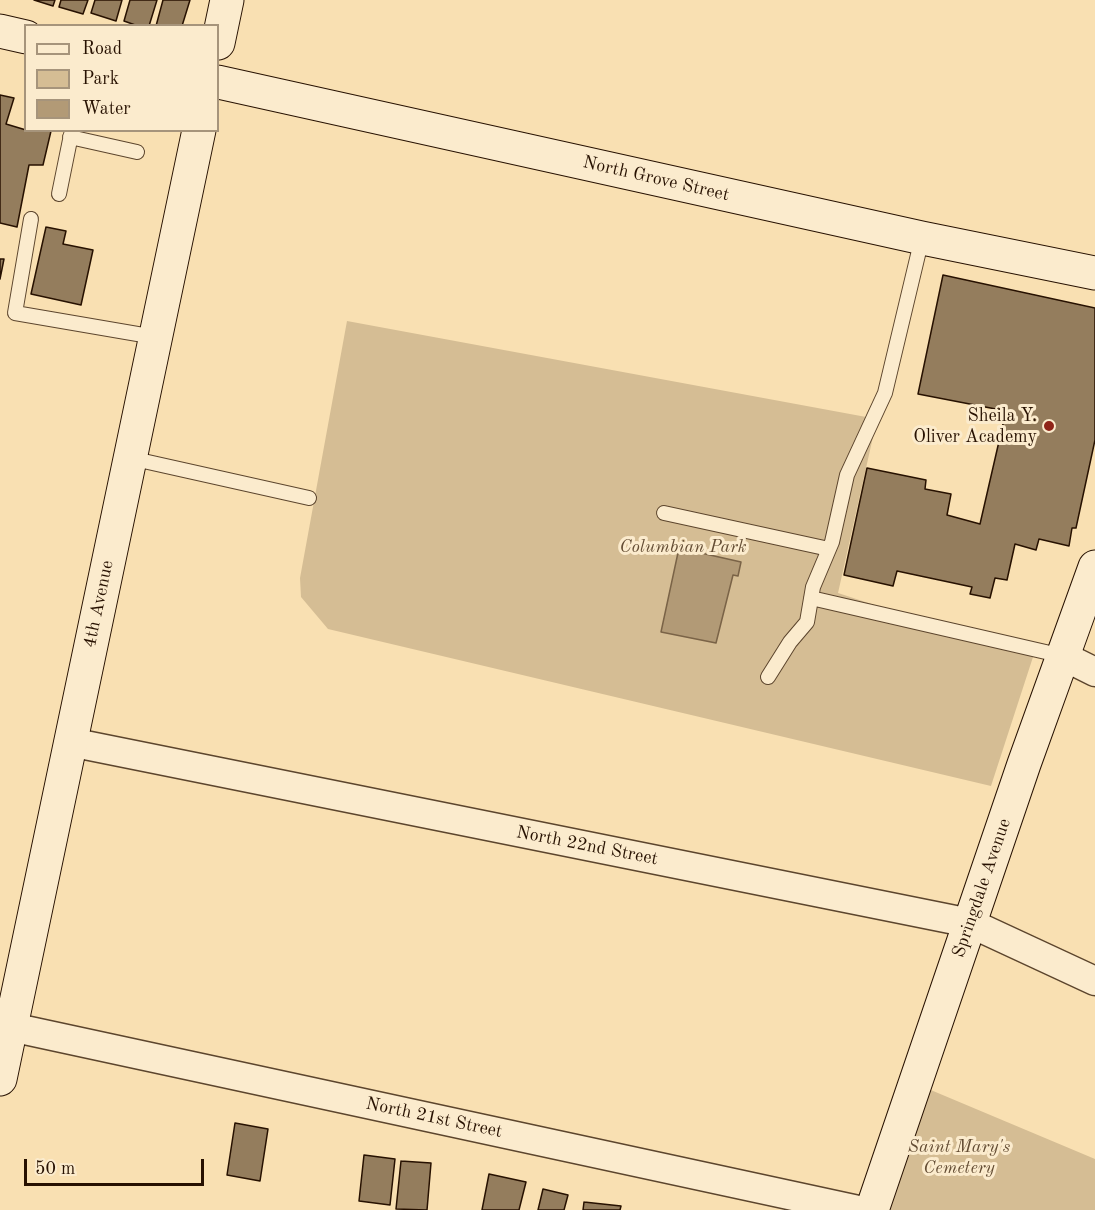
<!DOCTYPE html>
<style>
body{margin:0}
#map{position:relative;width:1095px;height:1210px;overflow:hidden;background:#f9e0b2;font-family:"Old Standard TT",serif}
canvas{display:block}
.legend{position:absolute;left:24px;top:24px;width:195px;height:108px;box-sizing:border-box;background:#fbebcd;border:2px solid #a6947b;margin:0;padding:8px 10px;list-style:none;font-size:18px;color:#271101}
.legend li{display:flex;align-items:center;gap:12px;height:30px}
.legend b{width:30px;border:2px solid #a6947b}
.scale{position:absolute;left:24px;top:1159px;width:180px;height:27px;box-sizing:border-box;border:3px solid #271101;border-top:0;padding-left:8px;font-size:18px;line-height:21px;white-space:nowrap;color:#271101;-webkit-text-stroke:4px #fbebcd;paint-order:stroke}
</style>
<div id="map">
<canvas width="1095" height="1210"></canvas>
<ul class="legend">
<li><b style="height:8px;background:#fbebcd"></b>Road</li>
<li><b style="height:16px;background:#d5bd94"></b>Park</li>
<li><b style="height:16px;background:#b29a76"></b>Water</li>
</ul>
<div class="scale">50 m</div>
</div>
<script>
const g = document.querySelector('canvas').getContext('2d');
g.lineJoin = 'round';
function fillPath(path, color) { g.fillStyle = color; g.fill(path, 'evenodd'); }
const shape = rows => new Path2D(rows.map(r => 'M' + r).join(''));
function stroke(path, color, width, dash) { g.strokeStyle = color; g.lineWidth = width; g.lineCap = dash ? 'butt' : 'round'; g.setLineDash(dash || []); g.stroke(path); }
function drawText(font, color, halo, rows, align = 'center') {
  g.font = font + ' "Old Standard TT",serif'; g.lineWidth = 6; g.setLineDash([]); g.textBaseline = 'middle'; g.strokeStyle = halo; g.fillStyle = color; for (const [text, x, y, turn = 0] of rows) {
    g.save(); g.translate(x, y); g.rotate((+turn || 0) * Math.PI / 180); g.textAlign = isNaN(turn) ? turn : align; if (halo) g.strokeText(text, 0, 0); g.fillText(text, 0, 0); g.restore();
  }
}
fillPath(shape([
 [347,321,877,419,838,593,1033,657,991,786,328,629,301,597,300,578],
 [926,1088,1095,1159,1095,1210,888,1210]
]), '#d5bd94');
const water = shape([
 [679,548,741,562,738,576,733,575,716,643,661,632,679,548]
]);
fillPath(water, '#b29a76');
stroke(water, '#7a6347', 1.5);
const building = shape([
 [34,0,55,0,53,6,34,0],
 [61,0,88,0,83,14,59,7,61,0],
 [95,0,122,0,116,21,91,13,95,0],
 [130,0,157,0,149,26,138,26,124,21,130,0],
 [163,0,190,0,182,26,156,26,163,0],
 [0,95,14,98,6,124,26,130,51,131,43,165,29,165,17,227,0,223,0,95],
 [46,227,66,231,63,244,93,250,81,305,31,294,46,227],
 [0,259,4,259,0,279,0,259],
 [943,275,1095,308,1095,440,1076,528,1072,528,1069,546,1039,539,1036,550,1015,544,1007,580,995,578,990,598,970,594,972,587,897,571,893,586,844,575,867,468,926,480,925,489,951,494,947,515,980,524,1006,411,918,394,943,275],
 [235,1123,268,1129,260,1181,227,1175,235,1123],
 [364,1155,395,1159,390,1205,359,1201,364,1155],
 [401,1161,431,1163,427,1210,396,1209,401,1161],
 [489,1174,526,1182,519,1210,482,1210,489,1174],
 [543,1189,568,1195,564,1210,538,1210,543,1189],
 [584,1202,621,1206,620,1210,583,1210,584,1202]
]);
fillPath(building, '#947d5d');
stroke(building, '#271101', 1.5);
const lane = shape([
 [70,137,137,152],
 [59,194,72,130],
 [31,219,15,313,155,337],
 [130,458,309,498],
 [664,513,829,549],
 [811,598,1063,656],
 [768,677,790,642,807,622,813,587,832,542,847,475,885,393,922,238]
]);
const street = shape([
 [1063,656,1095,672],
 [70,742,970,923,1095,981],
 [11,1027,858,1210]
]);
const secondary = shape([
 [0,31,26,37],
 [218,43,227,0],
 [218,82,922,238,1095,273],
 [0,1079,199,130],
 [872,1210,1024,764,1095,567]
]);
stroke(lane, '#5c452d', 16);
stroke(street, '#5c452d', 31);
stroke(secondary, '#271101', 35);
stroke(lane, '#fbebcd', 14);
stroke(street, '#fbebcd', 28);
stroke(secondary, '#fbebcd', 33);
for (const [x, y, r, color] of [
 [1049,426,6,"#8f2418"]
]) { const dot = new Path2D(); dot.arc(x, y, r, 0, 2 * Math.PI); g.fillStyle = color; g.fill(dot); stroke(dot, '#fbebcd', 2); }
drawText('18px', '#271101', '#fbebcd', [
 ["North Grove Street",656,179,13],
 ["4th Avenue",99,604,-78],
 ["North 22nd Street",587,846,11],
 ["Springdale Avenue",982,888,-71],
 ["North 21st Street",434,1118,12]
]);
drawText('18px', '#271101', '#fbebcd', [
 ["Sheila Y.",1037,416],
 ["Oliver Academy",1037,437]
], 'right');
drawText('italic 18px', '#644d34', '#fbebcd', [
 ["Columbian Park",683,547],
 ["Saint Mary's",959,1147],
 ["Cemetery",959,1168]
]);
</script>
